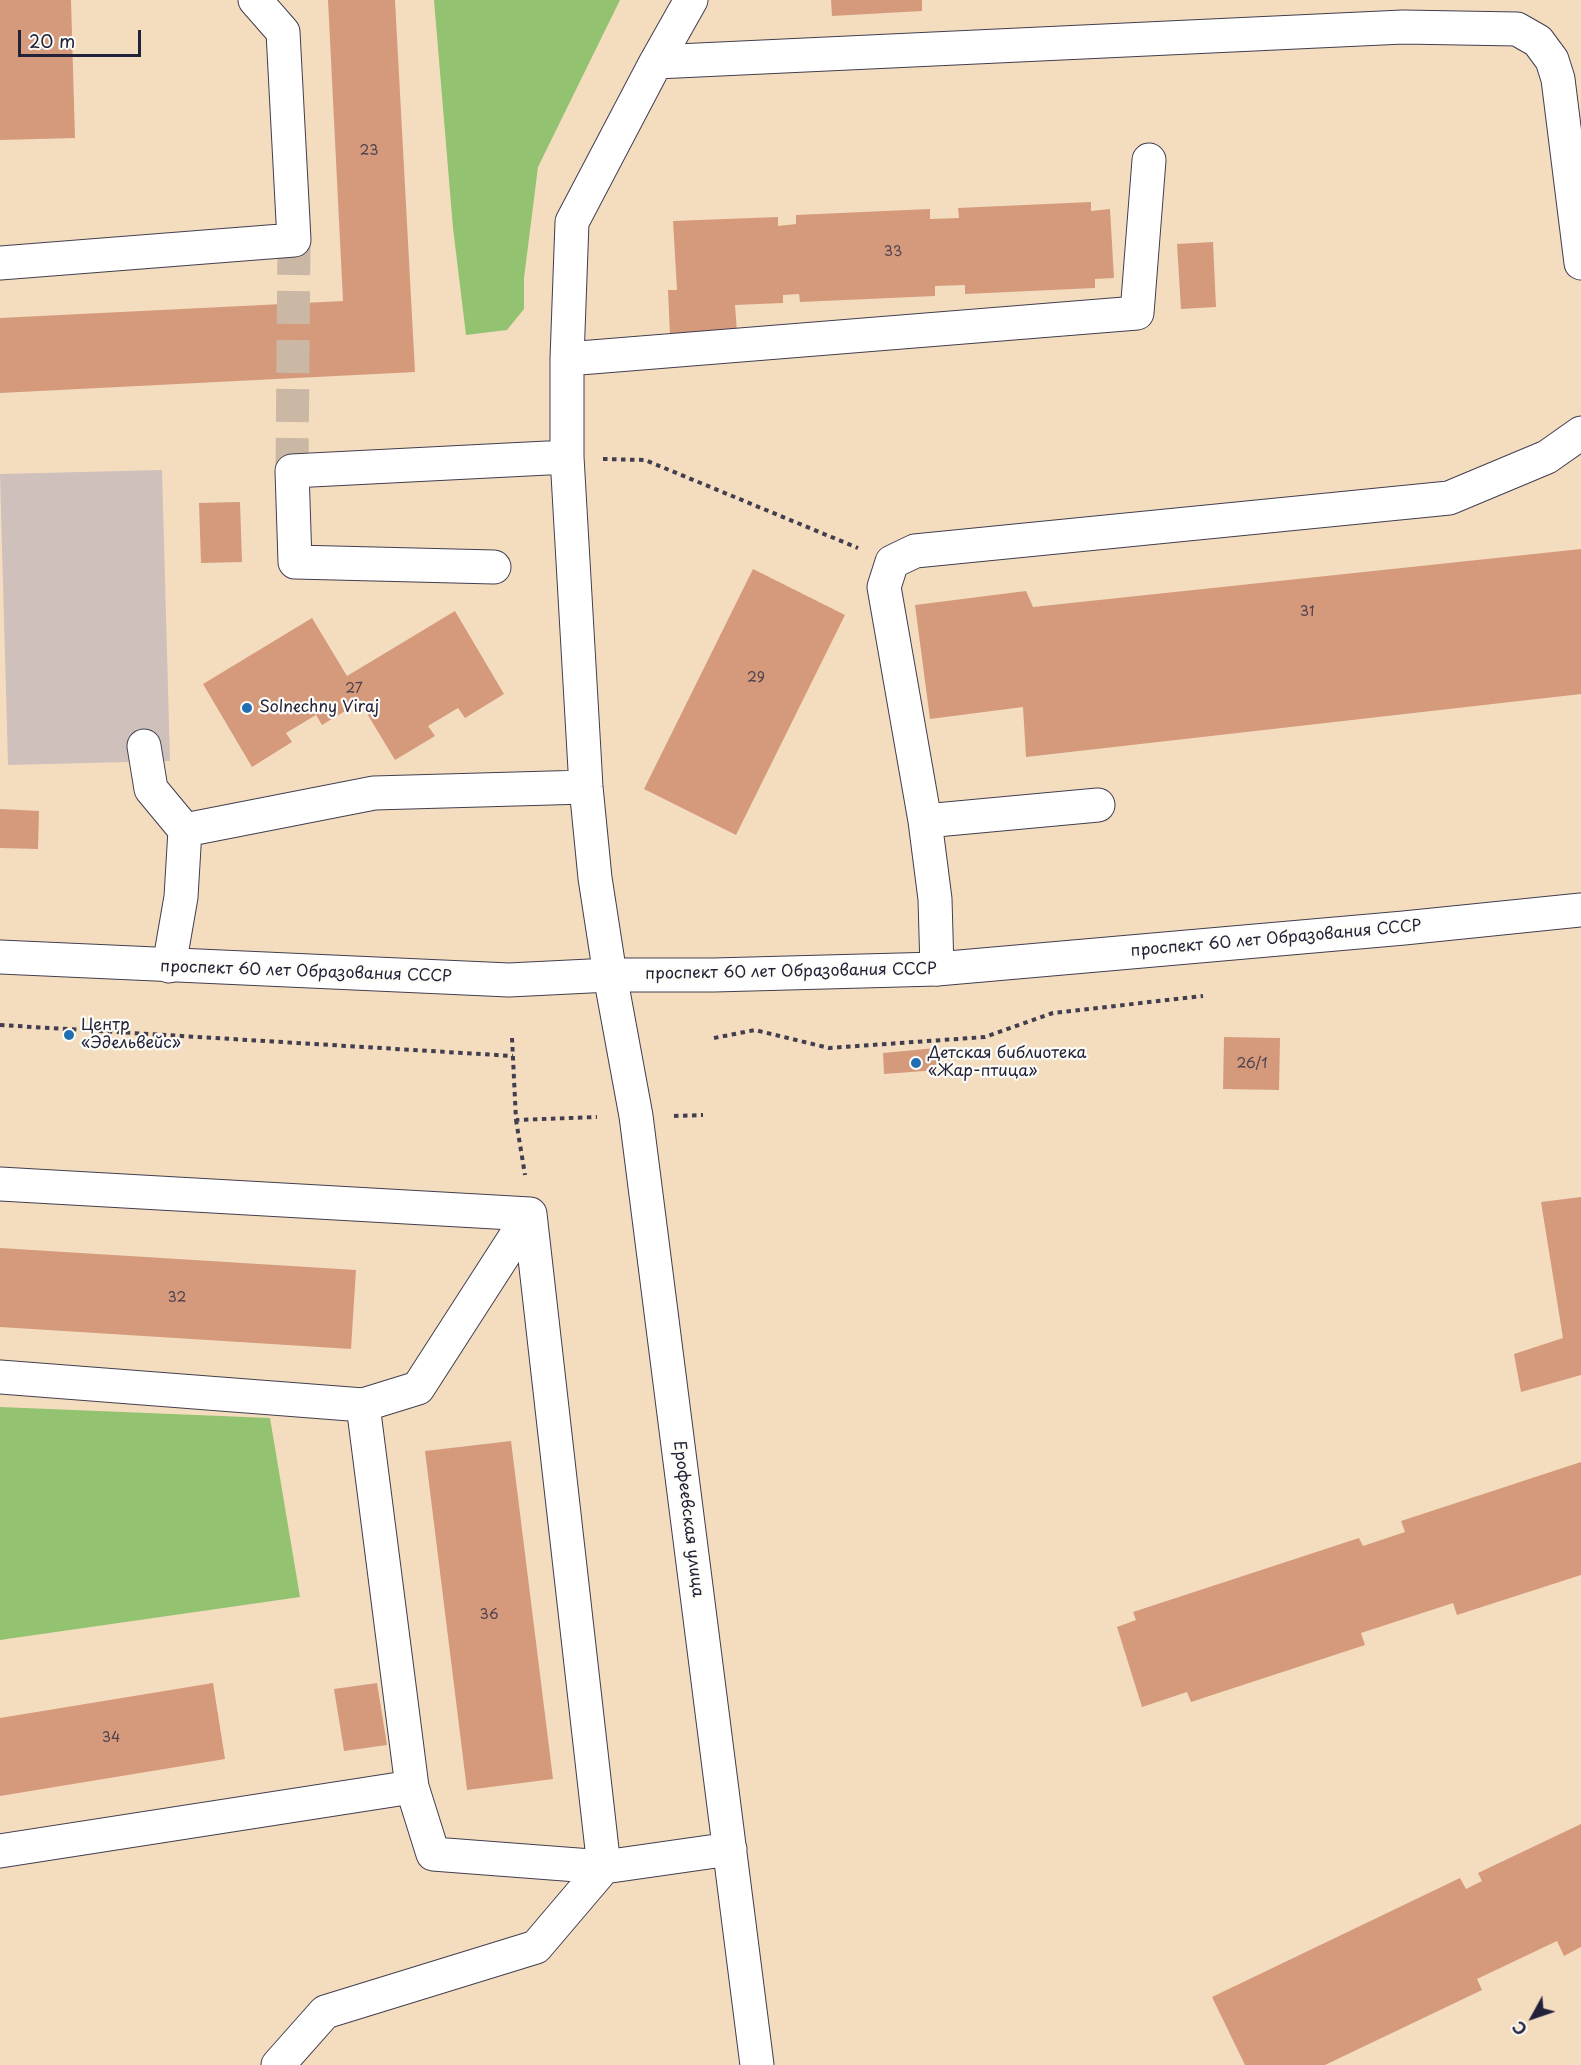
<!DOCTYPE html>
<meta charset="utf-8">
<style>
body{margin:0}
#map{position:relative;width:1581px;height:2065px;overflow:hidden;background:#f4ddbf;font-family:"Playpen Sans",sans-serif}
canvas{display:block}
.north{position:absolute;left:1503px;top:1987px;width:60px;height:60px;-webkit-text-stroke:4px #fdfcf7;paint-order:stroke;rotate:230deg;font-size:16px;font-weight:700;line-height:24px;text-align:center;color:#22223b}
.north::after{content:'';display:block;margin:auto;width:21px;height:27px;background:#22223b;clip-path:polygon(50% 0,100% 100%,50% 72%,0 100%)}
.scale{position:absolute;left:18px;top:30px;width:123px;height:27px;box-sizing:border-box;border:3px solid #22223b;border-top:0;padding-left:8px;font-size:18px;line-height:21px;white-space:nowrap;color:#22223b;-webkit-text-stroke:4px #fdfcf7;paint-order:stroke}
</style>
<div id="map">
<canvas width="1581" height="2065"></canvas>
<div class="north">С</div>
<div class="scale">20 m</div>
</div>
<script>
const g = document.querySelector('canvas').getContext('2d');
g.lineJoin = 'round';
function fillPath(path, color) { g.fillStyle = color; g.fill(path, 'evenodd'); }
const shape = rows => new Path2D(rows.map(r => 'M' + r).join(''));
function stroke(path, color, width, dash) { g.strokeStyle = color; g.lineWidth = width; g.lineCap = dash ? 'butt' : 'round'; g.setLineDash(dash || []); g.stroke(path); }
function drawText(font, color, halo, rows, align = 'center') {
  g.font = font + ' "Playpen Sans",sans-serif'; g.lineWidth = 4.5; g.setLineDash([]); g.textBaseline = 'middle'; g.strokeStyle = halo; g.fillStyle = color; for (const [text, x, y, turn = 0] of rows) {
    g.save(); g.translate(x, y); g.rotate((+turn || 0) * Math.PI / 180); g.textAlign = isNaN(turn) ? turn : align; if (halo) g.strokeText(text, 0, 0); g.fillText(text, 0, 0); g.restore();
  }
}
fillPath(shape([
 [162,470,170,761,8,765,0,474]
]), '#cfc0bb');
fillPath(shape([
 [434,0,620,0,538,167,524,278,524,309,507,330,466,335,453,228],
 [0,1407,270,1418,300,1597,0,1640]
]), '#93c271');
fillPath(shape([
 [0,0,71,0,75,138,0,140],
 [328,0,395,0,415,372,0,393,0,318,343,301],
 [831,0,922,0,922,11,832,16],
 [1091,202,1091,211,1110,209,1114,278,1095,279,1095,288,965,294,965,285,935,286,935,296,800,302,799,294,783,295,783,303,735,305,737,332,670,335,668,290,677,290,673,221,778,217,778,226,796,224,796,215,930,209,930,219,959,218,958,208],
 [1213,242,1216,307,1181,309,1177,244],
 [240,502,242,562,201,563,199,503],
 [1581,549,1581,694,1026,757,1023,707,930,719,915,605,1026,591,1033,607],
 [753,569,845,615,736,835,644,789],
 [455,611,504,694,465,718,458,708,428,726,435,736,395,760,360,702,322,725,316,715,286,733,292,742,252,767,203,684,312,618,347,676],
 [0,809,39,811,38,849,0,848],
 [1224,1037,1280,1038,1279,1090,1223,1089],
 [936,1048,938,1070,884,1074,883,1053],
 [1581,1197,1581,1375,1521,1392,1514,1354,1563,1338,1541,1202],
 [0,1248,356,1270,351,1349,0,1327],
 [511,1441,553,1779,467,1790,425,1451],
 [1581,1462,1581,1575,1457,1615,1453,1603,1361,1633,1365,1645,1191,1702,1187,1692,1142,1707,1117,1627,1136,1620,1133,1612,1359,1538,1363,1546,1405,1532,1401,1521],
 [213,1683,225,1759,0,1796,0,1718],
 [377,1683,387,1745,344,1751,334,1689],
 [1581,1824,1581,1947,1564,1956,1557,1941,1477,1979,1482,1990,1325,2065,1245,2065,1212,1997,1460,1878,1466,1889,1482,1881,1478,1873]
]), '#d59a7c');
stroke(shape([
 [292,471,294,240]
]), '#cab8a5', 33, [33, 16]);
const minor = shape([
 [691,0,656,62,572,222,567,359,567,457,586,787,595,878,610,975,636,1116,757,2065],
 [656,62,1403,27,1517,29,1538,41,1552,60,1558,79,1581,263],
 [0,263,294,240,283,32,255,0],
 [567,359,1137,313,1149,160],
 [494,567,295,562,292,471,567,457],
 [144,746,151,789,185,830],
 [925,821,1098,805],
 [169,966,181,897,185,830,374,793,586,787],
 [937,969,935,899,925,821,884,587,892,562,915,551,1449,498,1547,457,1581,433],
 [0,1184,530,1214,604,1867,433,1854,412,1787,363,1405,0,1377],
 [363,1405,418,1388,530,1214],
 [0,1851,412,1787],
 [278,2065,325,2012,536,1947,604,1867,730,1849]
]);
const major = shape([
 [0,957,509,980,610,975,714,975,937,969,1404,928,1581,910]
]);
stroke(minor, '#423e4f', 35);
stroke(major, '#423e4f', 35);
stroke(shape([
 [603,459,645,460,858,548],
 [0,1025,513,1056],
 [512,1038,516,1120,597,1117],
 [714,1038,755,1030,829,1048,985,1037,1053,1013,1203,996],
 [674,1116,703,1115],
 [516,1120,525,1175]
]), '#423e4f', 4, [4.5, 4.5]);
stroke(minor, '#fff', 33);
stroke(major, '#fff', 33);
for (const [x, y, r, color] of [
 [247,708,6,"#1f6fb2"],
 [69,1035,6,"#1f6fb2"],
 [916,1063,6,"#1f6fb2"]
]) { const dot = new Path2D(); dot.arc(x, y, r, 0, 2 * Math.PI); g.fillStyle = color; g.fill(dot); stroke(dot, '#fdfcf7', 2); }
drawText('14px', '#4f404b', null, [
 ["23",369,151],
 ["33",893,252],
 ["31",1307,612],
 ["29",756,678],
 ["27",354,689],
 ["26/1",1252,1064],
 ["32",177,1298],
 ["36",489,1615],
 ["34",111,1738]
]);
drawText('16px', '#22223b', '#fdfcf7', [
 ["Solnechny Viraj",259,708],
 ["Центр",81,1026],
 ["«Эдельвейс»",81,1044],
 ["Детская библиотека",928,1054],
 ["«Жар-птица»",928,1072]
], 'left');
drawText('16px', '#22223b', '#fdfcf7', [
 ["проспект 60 лет Образования СССР",1276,939,-5],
 ["проспект 60 лет Образования СССР",306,972,2],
 ["проспект 60 лет Образования СССР",791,972,-1],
 ["Ерофеевская улица",688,1519,83]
]);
</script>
